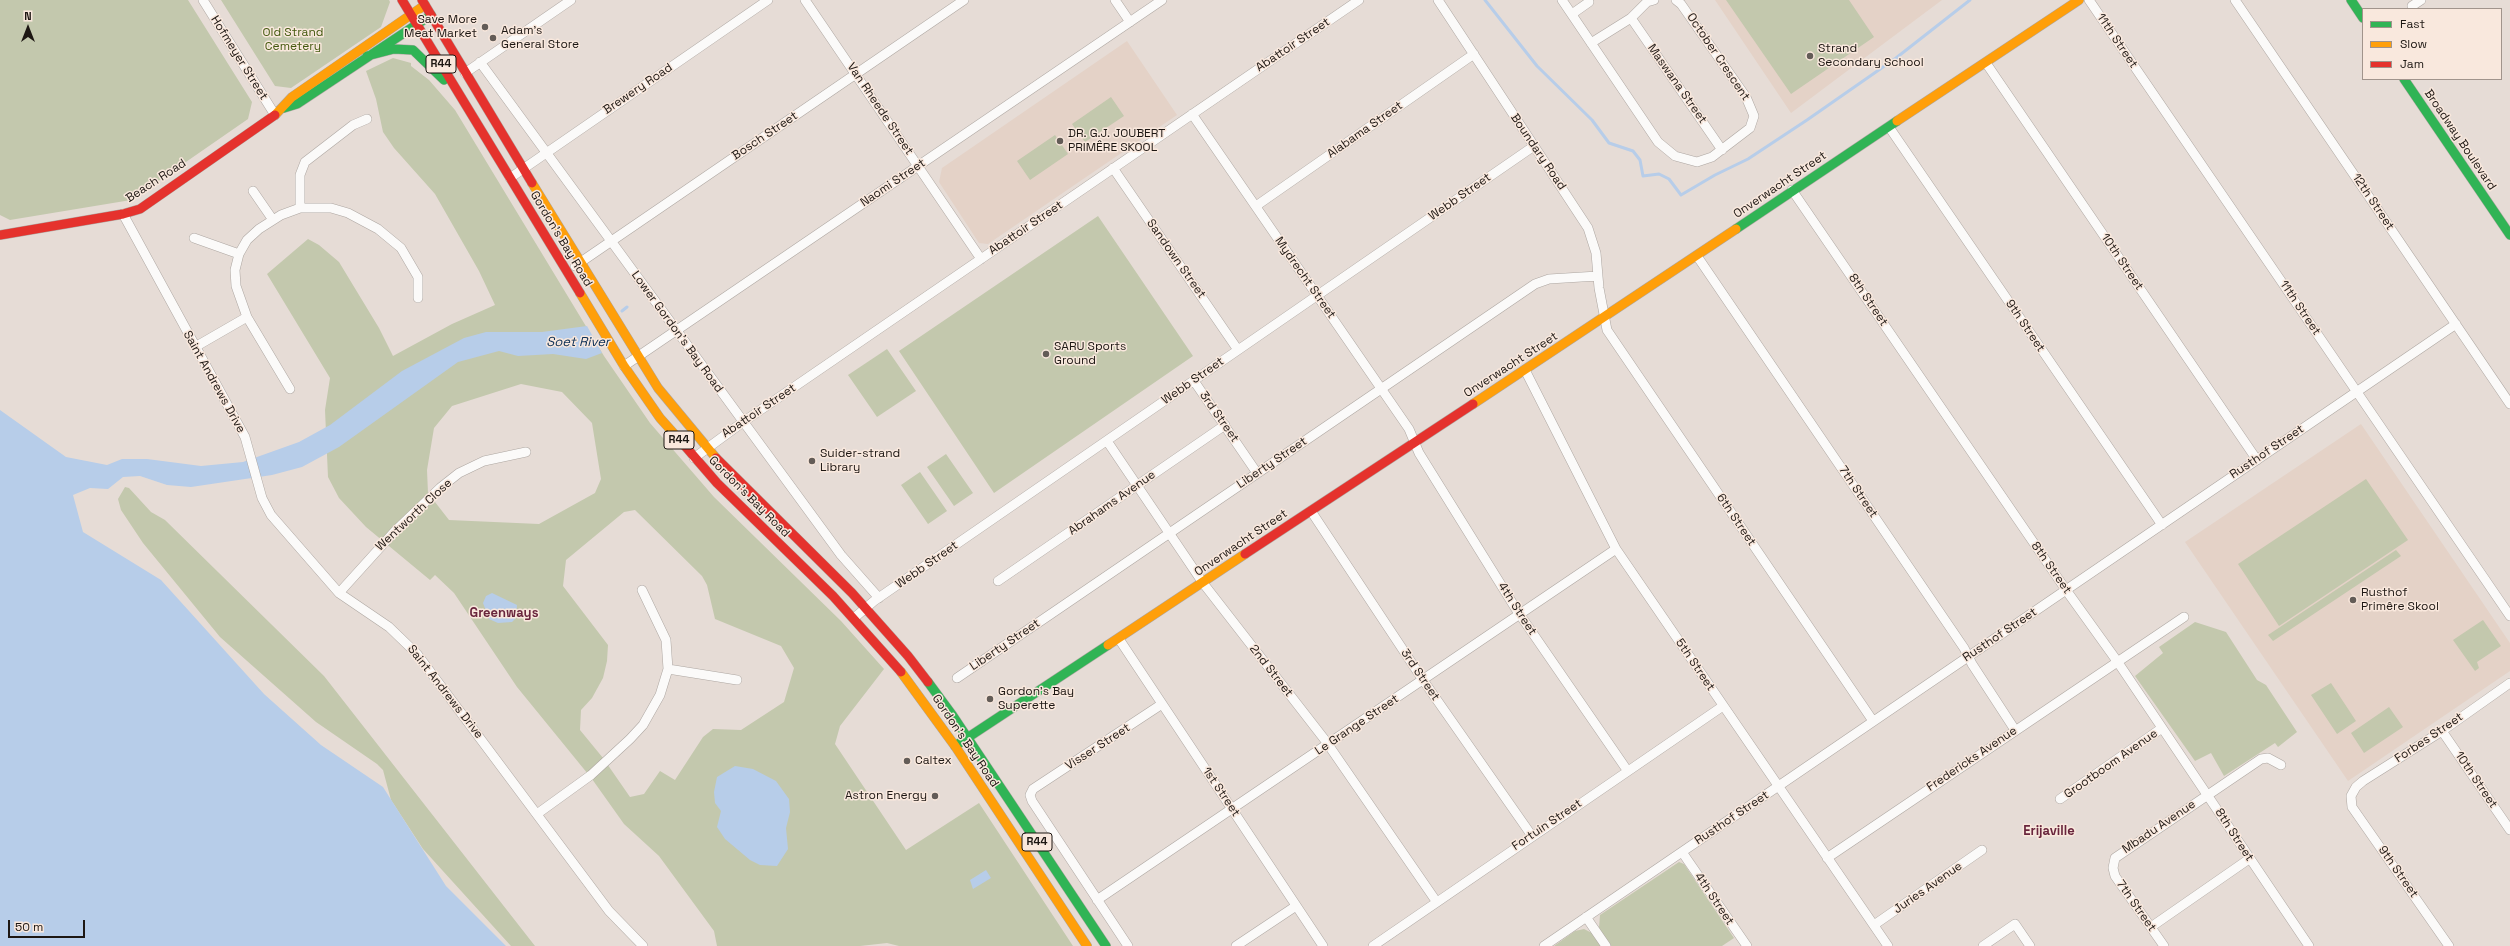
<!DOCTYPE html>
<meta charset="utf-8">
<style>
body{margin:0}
#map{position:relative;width:2510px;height:946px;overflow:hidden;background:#e6dcd6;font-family:"Space Grotesk",sans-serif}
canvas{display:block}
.legend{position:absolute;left:2362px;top:8px;width:140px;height:72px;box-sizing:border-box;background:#f9e8dd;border:1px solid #a1948c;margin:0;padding:5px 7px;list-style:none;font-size:12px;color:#1d1713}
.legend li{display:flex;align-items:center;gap:8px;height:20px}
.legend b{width:20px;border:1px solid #a1948c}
.north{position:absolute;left:8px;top:8px;width:40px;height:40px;-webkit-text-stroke:3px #f9e8dd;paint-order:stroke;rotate:0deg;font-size:11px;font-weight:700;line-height:16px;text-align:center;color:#1d1713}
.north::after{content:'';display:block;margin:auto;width:14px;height:18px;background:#1d1713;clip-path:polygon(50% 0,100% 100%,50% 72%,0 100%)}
.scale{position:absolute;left:8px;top:920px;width:77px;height:18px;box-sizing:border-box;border:2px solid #1d1713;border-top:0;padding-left:5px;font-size:12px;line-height:14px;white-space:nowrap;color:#1d1713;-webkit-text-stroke:3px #f9e8dd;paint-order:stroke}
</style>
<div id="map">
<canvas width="2510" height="946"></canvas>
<ul class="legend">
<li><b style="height:5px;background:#30b455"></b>Fast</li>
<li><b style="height:5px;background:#ff9f0a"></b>Slow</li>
<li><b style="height:5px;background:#e5322d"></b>Jam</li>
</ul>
<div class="north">N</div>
<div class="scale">50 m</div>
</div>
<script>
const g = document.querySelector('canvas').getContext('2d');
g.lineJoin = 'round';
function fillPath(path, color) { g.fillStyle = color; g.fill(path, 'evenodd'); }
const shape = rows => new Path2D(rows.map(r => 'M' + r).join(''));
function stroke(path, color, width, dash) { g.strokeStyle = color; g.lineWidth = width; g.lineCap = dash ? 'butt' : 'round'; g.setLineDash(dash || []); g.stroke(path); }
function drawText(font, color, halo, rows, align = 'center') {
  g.font = font + ' "Space Grotesk",sans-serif'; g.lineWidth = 3; g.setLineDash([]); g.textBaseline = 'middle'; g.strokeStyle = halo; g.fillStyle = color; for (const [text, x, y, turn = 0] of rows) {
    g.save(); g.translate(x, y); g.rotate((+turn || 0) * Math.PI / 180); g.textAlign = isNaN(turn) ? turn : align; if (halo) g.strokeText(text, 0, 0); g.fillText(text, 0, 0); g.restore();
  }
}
fillPath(shape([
 [1715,0,1942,0,1791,113],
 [1127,41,1177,115,988,244,979,243,939,182,942,168],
 [2361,424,2510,643,2510,671,2348,781,2185,542]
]), '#e4d2c7');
fillPath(shape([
 [0,0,188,0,252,102,248,119,131,200,10,220,0,215],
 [221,0,389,0,390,2,381,27,291,88,275,86],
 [1726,0,1849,0,1874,37,1791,94],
 [393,58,411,63,411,66,429,80,455,110,604,356,650,423,714,497,841,621,884,669,840,726,835,744,906,850,979,803,1073,946,899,946,887,943,860,946,717,946,714,931,659,856,624,824,592,779,517,687,454,593,435,575,430,580,366,527,339,498,328,477,325,410,330,378,267,274,308,239,319,245,339,262,379,328,393,356,452,324,495,305,479,271,435,194,394,148,383,132,376,99,366,71],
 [521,384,562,392,592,423,601,479,595,493,539,524,449,520,428,493,427,470,434,428,452,406],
 [635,510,702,576,707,585,715,619,781,646,794,668,784,702,741,730,713,729,703,737,675,780,660,771,644,794,630,797,603,758,580,730,581,710,592,698,603,678,607,661,608,645,563,586,566,560,624,512],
 [1111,97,1124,116,1085,142,1072,124],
 [1055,135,1068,154,1030,180,1017,161],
 [1098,216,1193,356,994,493,899,351],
 [887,349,916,391,877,417,848,375],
 [946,454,973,493,954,506,927,467],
 [920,472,947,511,928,524,901,485],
 [2366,479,2408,540,2279,626,2238,564],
 [125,487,129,488,151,512,165,520,324,676,535,946,511,946,423,849,391,800,383,770,377,764,316,722,220,637,143,543,121,510,118,499],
 [2396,550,2401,556,2273,641,2268,635],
 [2483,620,2501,646,2477,662,2479,668,2475,671,2453,640],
 [2195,622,2226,632,2257,680,2266,685,2297,732,2278,747,2275,743,2224,776,2211,753,2195,761,2135,676,2163,653,2159,647],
 [2331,683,2356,721,2337,734,2311,695],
 [2389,707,2403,727,2364,753,2351,733],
 [1679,862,1684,864,1734,938,1722,946,1611,946,1599,928,1600,915],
 [1584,929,1592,933,1601,946,1554,946,1575,931]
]), '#c3c8ad');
fillPath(shape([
 [587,326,602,353,586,359,553,354,518,356,499,351,458,362,339,447,302,467,272,475,191,487,167,485,140,476,123,477,108,489,90,488,73,495,83,532,161,580,264,694,321,745,383,787,446,886,506,946,0,946,0,410,66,457,107,465,122,459,147,459,201,466,243,462,299,442,330,425,402,371,464,338,486,332,542,332],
 [492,593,517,605,516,618,512,622,498,623,489,619,483,603,486,596],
 [735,766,753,769,776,781,789,799,790,812,786,828,788,849,777,866,760,865,750,860,725,839,717,827,721,811,715,803,714,792,717,777],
 [986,870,991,878,973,889,970,880]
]), '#b7cde9');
stroke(shape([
 [1485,0,1537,66,1592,120,1609,143,1633,151,1640,160,1643,176,1659,174,1669,179,1681,195,1715,175,1748,159,1807,120,1896,58,1970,0],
 [622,311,627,307]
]), '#b7cde9', 3);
const street = shape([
 [203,0,275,115],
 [805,0,981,259],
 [1115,0,1130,22],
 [1438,0,1588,228,1596,253,1599,288,1607,330,1873,721],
 [1562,0,1658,142,1675,156,1697,162,1712,157,1750,128,1754,116,1746,97,1681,4,1676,0],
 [2089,0,2510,616],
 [2235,0,2510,404],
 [2412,6,2421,0],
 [1572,14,1589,2],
 [1631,18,1722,150],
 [1591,43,1631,18,1647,2,1654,0],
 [480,62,841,555,879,598],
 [1986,63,2257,460],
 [465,73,571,0],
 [1192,114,1409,429,1419,453,1516,609,1627,770],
 [1889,127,2162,525],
 [1113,168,1238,350],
 [510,178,768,0],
 [1792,190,2066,590,2117,661,2309,946],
 [253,191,273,220],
 [1256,206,1474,54],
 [300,208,300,175,305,162,353,125,367,119],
 [123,214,245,437,262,498,271,515,339,593,389,627,417,654,609,911,643,946],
 [194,238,239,254],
 [1697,256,1964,648,1972,664,2015,730],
 [575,266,964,0],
 [195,347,247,317],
 [624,366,1162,0],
 [1525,370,1616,549,1888,946],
 [1194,381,1257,473],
 [290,389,247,317,236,286,235,270,239,254,247,240,259,229,281,215,300,208,331,208,348,213,378,229,401,248,418,277,418,298],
 [1107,441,1203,583,1325,740,1436,901],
 [694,458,743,422,1359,0],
 [1311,511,1423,680,1532,836],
 [998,581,1225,425],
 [339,593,395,531,440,488,459,473,484,461,526,452],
 [854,618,874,601,1534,146],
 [1119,639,1323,946],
 [668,669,737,680],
 [957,678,1535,284,1549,279,1598,276],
 [2442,731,2510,830],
 [2060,799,2162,728],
 [537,814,591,775,630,739,643,725,660,695,668,669,666,640,642,590],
 [1682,852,1747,946],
 [1827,858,2184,617],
 [1097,900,1616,549],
 [1586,917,1606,946],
 [1874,925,1982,850],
 [2151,927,2249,859],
 [1128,946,1032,801,1030,795,1033,789,1162,704],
 [1236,946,1296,906],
 [1373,946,1723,706],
 [1544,946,2456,324],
 [1983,946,2015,924,2030,946],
 [2164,946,2115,876,2113,868,2115,858,2261,759,2268,758,2281,765],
 [2449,946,2352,807,2351,796,2356,787,2363,781,2442,731,2510,683]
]);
const fast = shape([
 [2351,0,2363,18],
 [367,56,394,49,413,50,444,80],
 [2404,79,2510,235],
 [284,108,297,104,431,15],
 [1736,229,1897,121],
 [928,682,953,716,1106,946],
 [955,746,1108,645]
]);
const slow = shape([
 [275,115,292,97,425,5],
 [1897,121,2079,0],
 [532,183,658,388,716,458],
 [580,293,624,366,660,418,685,446],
 [1473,404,1736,229],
 [1108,645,1245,554],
 [901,672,955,746,1087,946]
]);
const jam = shape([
 [402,0,580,293],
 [422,0,532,183],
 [0,235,123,214,140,209,275,115],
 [685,446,717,483,833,596,901,672],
 [716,458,852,593,908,656,928,682],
 [1245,554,1473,404]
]);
stroke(street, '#ada6a1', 10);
stroke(fast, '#ada6a1', 10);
stroke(slow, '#ada6a1', 10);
stroke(jam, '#ada6a1', 10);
stroke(street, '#fbfaf9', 9);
stroke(fast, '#30b455', 9);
stroke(slow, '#ff9f0a', 9);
stroke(jam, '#e5322d', 9);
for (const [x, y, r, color] of [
 [485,27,4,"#635c57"],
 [493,38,4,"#635c57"],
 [1810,56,4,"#635c57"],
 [1060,141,4,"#635c57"],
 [1046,354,4,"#635c57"],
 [812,461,4,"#635c57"],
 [2353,600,4,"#635c57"],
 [990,699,4,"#635c57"],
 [907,761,4,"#635c57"],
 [935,796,4,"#635c57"]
]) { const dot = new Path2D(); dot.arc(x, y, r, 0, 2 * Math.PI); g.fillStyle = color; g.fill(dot); stroke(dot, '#f9e8dd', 1.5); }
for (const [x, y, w] of [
 [441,64,30],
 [679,440,30],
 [1037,842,30]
]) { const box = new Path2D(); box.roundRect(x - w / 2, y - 9, w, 18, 3); g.fillStyle = '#f9e8dd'; g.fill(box); stroke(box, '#1d1713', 1); }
drawText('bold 11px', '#1d1713', null, [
 ["R44",441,64],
 ["R44",679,440],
 ["R44",1037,842]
]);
drawText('12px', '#1d1713', '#f9e8dd', [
 ["Save More",477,20,"right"],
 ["Meat Market",477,34,"right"],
 ["Adam's",501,31],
 ["General Store",501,45],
 ["Strand",1818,49],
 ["Secondary School",1818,63],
 ["DR. G.J. JOUBERT",1068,134],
 ["PRIMÊRE SKOOL",1068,148],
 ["SARU Sports",1054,347],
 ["Ground",1054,361],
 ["Suider-strand",820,454],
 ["Library",820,468],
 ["Rusthof",2361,593],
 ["Primêre Skool",2361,607],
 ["Gordon's Bay",998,692],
 ["Superette",998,706],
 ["Caltex",915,761],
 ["Astron Energy",927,796,"right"]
], 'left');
drawText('12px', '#445a10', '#f9e8dd', [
 ["Old Strand",293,33],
 ["Cemetery",293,47]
]);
drawText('12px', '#1d1713', '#f9e8dd', [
 ["11th Street",2117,41,56],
 ["Abattoir Street",1293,45,-34],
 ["October Crescent",1718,57,56],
 ["Hofmeyer Street",239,58,58],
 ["Maswana Street",1677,84,55],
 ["Brewery Road",638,89,-34],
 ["Van Rheede Street",880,109,56],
 ["Alabama Street",1365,130,-35],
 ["Bosch Street",765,136,-34],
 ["Broadway Boulevard",2460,140,56],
 ["Boundary Road",1538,152,56],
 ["Beach Road",156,181,-33],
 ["Naomi Street",893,183,-34],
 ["Onverwacht Street",1780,185,-34],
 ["Webb Street",1460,197,-35],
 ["12th Street",2373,202,56],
 ["Abattoir Street",1026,228,-34],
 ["Gordon's Bay Road",561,239,59],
 ["Sandown Street",1176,259,55],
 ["10th Street",2122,262,56],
 ["Mydrecht Street",1305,278,55],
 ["8th Street",1868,300,56],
 ["11th Street",2300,308,56],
 ["9th Street",2025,326,56],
 ["Lower Gordon's Bay Road",677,332,54],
 ["Onverwacht Street",1511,365,-33],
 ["Webb Street",1193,381,-35],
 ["Saint Andrews Drive",214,382,61],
 ["Abattoir Street",759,411,-34],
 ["3rd Street",1219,417,55],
 ["Rusthof Street",2267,452,-34],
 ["Liberty Street",1272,463,-34],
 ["7th Street",1858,492,56],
 ["Gordon's Bay Road",749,497,45],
 ["Abrahams Avenue",1112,503,-35],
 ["Wentworth Close",414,515,-43],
 ["6th Street",1736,520,56],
 ["Onverwacht Street",1241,543,-34],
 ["Webb Street",927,565,-35],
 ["8th Street",2051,568,55],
 ["4th Street",1517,609,57],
 ["Rusthof Street",2000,635,-34],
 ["Liberty Street",1005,645,-34],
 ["5th Street",1695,665,56],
 ["2nd Street",1271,671,52],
 ["3rd Street",1420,675,56],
 ["Saint Andrews Drive",445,692,52],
 ["Le Grange Street",1357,725,-34],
 ["Forbes Street",2429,738,-34],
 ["Gordon's Bay Road",965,741,56],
 ["Visser Street",1098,747,-33],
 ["Fredericks Avenue",1972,759,-34],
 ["Grootboom Avenue",2111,764,-35],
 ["10th Street",2476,780,56],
 ["1st Street",1221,792,56],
 ["Rusthof Street",1732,818,-34],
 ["Fortuin Street",1547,825,-34],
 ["Mbadu Avenue",2159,827,-34],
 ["8th Street",2234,835,57],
 ["9th Street",2398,872,55],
 ["Juries Avenue",1928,888,-35],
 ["4th Street",1714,899,56],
 ["7th Street",2136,906,55]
]);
drawText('italic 13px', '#0a2e55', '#f9e8dd', [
 ["Soet River",578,342]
]);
drawText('bold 13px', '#69263d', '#f9e8dd', [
 ["Greenways",504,613],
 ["Erijaville",2049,831]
]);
</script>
